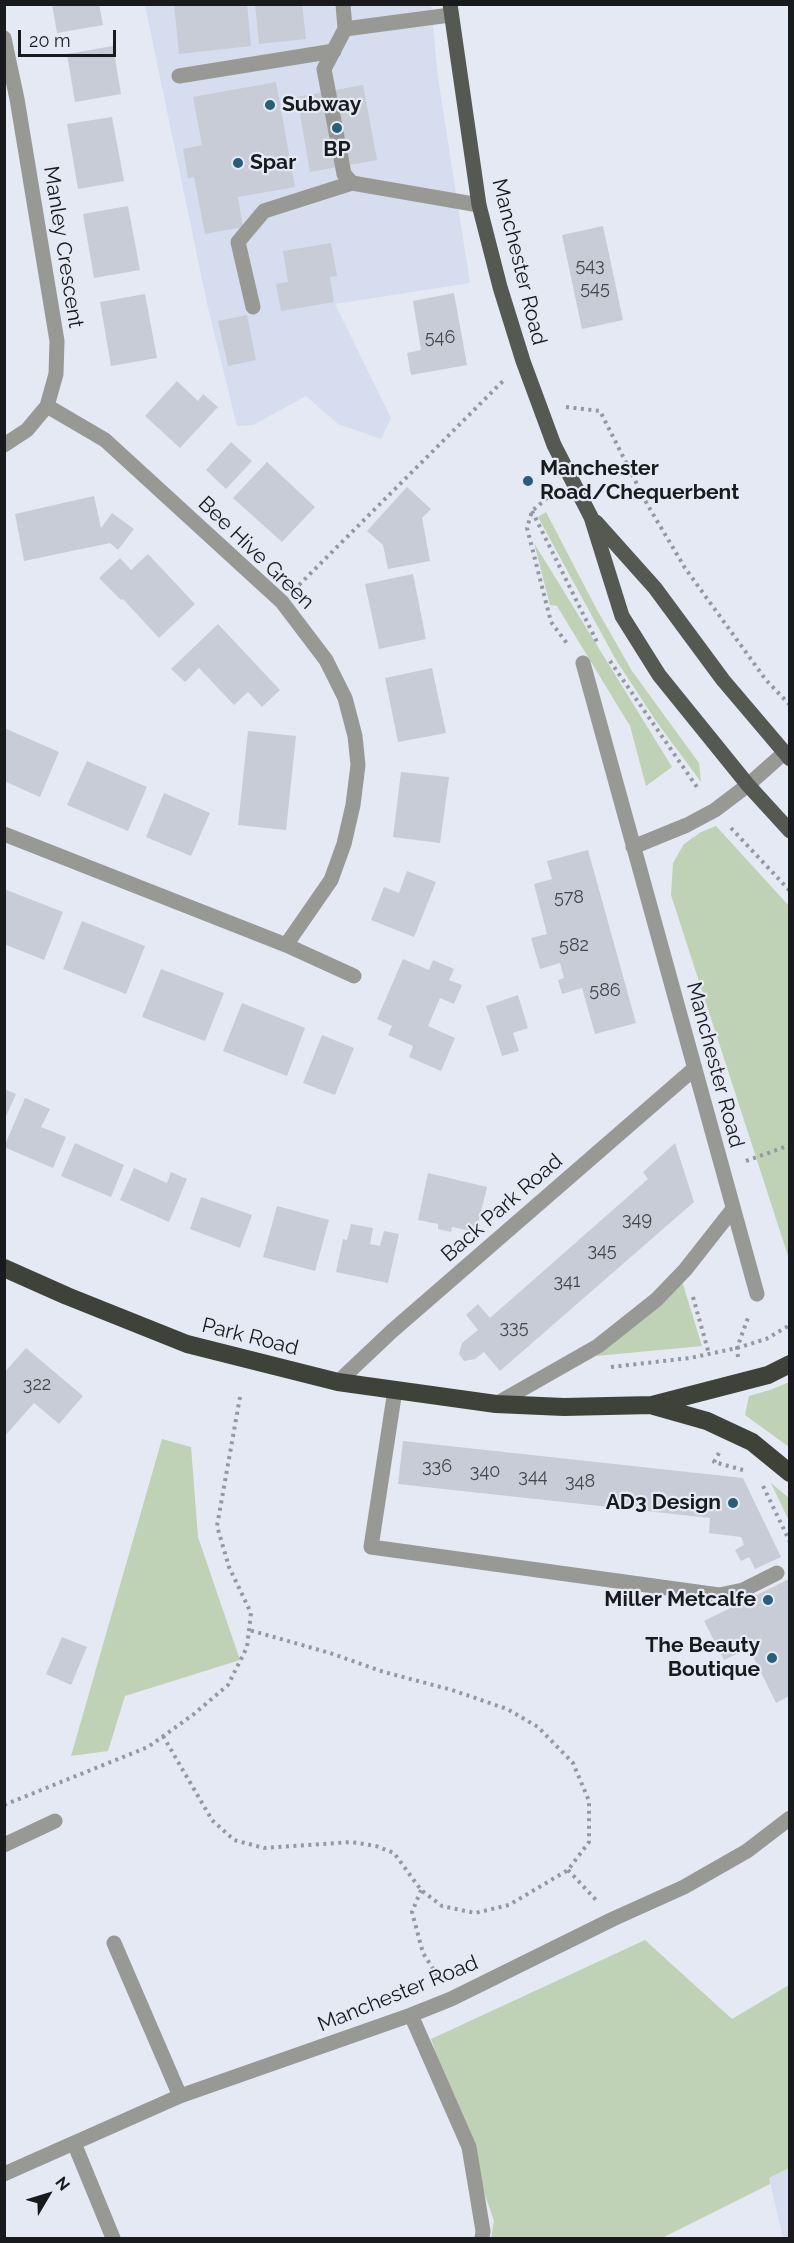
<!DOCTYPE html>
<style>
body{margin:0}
#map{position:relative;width:794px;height:2243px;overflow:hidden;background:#e4e9f4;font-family:Raleway,sans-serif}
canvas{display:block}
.frame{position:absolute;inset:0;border:6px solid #181a1d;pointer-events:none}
.north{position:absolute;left:18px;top:2165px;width:60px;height:60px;-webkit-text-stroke:4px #e4e9f4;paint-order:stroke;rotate:52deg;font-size:16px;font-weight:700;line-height:24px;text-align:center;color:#181a1d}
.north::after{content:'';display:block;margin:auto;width:21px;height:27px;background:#181a1d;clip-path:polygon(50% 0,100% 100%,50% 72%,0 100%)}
.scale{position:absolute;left:18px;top:30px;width:98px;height:27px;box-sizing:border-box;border:3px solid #181a1d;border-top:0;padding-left:8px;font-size:18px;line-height:21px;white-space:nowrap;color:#181a1d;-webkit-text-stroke:4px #e4e9f4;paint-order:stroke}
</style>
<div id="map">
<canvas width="794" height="2243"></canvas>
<div class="frame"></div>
<div class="north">N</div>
<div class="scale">20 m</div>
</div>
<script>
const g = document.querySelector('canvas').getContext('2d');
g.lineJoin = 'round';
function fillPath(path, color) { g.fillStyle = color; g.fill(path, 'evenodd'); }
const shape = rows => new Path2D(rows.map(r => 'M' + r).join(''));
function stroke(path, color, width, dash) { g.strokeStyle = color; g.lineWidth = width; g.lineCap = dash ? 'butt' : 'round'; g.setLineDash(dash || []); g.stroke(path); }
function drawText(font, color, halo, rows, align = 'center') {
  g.font = font + ' Raleway,sans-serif'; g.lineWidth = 4.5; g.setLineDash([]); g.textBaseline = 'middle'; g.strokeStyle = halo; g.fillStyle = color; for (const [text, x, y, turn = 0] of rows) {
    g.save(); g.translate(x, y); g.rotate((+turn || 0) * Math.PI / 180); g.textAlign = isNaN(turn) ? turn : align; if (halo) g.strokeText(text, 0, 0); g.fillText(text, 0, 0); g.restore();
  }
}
fillPath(shape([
 [145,5,431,5,438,78,470,283,335,304,391,418,381,439,338,424,306,396,253,425,237,426,208,308],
 [789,2168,789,2238,783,2238,769,2178]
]), '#d5ddee');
fillPath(shape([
 [546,512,596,608,632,671,699,763,701,782,656,721,616,660,538,517],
 [534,543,672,767,646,786,630,726,557,606,550,605],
 [716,826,789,906,789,1259,671,895,673,863,684,844,701,832],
 [682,1281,702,1346,596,1356],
 [789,1382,789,1447,745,1415,749,1396,770,1390],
 [162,1439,191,1447,198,1537,240,1660,125,1696,108,1751,71,1756],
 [771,1483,789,1498,789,1521],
 [645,1940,732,2019,789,1985,789,2168,769,2178,770,2184,662,2238,491,2238,494,2221,431,2039]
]), '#bfd2b5');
fillPath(shape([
 [52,4,99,4,103,25,57,33],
 [174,4,247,4,251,46,179,54],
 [255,4,302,4,306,39,259,44],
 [113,46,121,94,75,102,67,54],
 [276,82,295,187,238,197,243,227,205,234,194,177,188,178,183,149,202,145,193,97],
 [363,85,377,160,310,172,297,97],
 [112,117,124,181,78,189,67,124],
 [128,206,140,270,94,278,83,214],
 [603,226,623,320,582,329,562,235],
 [331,243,337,276,330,277,334,302,281,311,276,284,288,282,283,251],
 [454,293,467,365,411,375,407,353,421,350,413,301],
 [145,294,157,358,111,366,100,302],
 [247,315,256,360,228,366,218,321],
 [177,381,198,401,203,394,218,407,180,448,145,416],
 [231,442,252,461,226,489,206,470],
 [267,462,315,507,282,542,233,498],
 [407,487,431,509,422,518,430,561,388,569,383,545,367,531],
 [94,496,101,528,112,513,134,529,118,550,110,543,24,561,15,514],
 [148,554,195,604,159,638,123,599,121,600,99,578,120,558,131,570],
 [413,574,426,639,379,649,365,584],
 [218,624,280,690,262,707,248,692,234,705,199,668,185,682,171,669],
 [432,668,446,733,398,742,385,678],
 [4,728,59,752,40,797,4,781],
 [248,731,296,736,286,830,238,825],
 [87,761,147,787,128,831,67,805],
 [401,772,449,777,440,843,393,837],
 [164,793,210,813,191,856,146,837],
 [588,850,636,1023,595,1034,582,988,562,994,558,980,564,978,560,963,540,969,531,938,547,934,534,884,552,879,547,861],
 [407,871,436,882,414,937,371,920,384,887,399,893],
 [4,889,63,912,44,960,4,944],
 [82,921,145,946,126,994,63,969],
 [403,959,429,970,433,960,454,969,449,980,462,985,454,1004,440,998,428,1026,455,1038,441,1071,409,1057,413,1046,388,1035,392,1026,377,1019],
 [161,969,224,993,205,1041,142,1017],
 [518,995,528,1028,513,1033,519,1051,502,1056,486,1006],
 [242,1003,305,1028,287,1076,223,1051],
 [322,1035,354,1048,335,1095,303,1083],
 [4,1089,16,1094,4,1121],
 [25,1098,50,1109,41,1127,66,1137,53,1168,4,1147],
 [75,1143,124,1165,111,1197,61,1176],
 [675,1143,694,1202,500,1371,484,1352,475,1359,464,1361,459,1354,462,1343,478,1330,466,1315,478,1304,490,1318,648,1179,643,1172],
 [134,1168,167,1183,171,1172,187,1179,169,1222,120,1200],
 [428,1173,487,1187,476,1232,452,1227,451,1232,438,1229,438,1224,418,1220],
 [201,1197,252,1215,240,1248,190,1229],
 [277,1206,329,1220,315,1271,263,1257],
 [351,1224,373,1228,370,1244,380,1246,384,1231,399,1234,388,1283,336,1272,343,1239,347,1240],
 [26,1348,83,1396,59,1424,34,1403,4,1437,4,1373],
 [403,1441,743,1478,781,1557,755,1569,749,1557,741,1561,735,1550,744,1545,741,1537,709,1533,710,1518,398,1484],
 [789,1579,789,1696,776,1703,749,1648,724,1660,704,1621],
 [62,1637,87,1647,71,1685,46,1674]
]), '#c8ccd7');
stroke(shape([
 [566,407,600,411,647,504,685,568,766,680,790,705],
 [553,493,532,511,527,528,551,622,569,646],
 [532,511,597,642],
 [299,585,504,380],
 [610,661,699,790],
 [731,828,790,891],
 [746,1161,790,1145],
 [693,1297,709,1354],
 [738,1357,737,1348,749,1315],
 [611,1367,690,1358,737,1348,766,1339,790,1325],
 [719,1453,714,1462,743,1470],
 [763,1486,790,1542],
 [163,1736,212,1820,234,1840,264,1848,351,1842,376,1846,394,1853,421,1890,442,1906,475,1913,509,1905,568,1870,589,1842,589,1801,573,1763,538,1727,507,1709,452,1690,384,1672,330,1653,249,1630],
 [4,1805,148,1747,194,1714,228,1685,247,1647,251,1613,229,1567,217,1526,240,1397],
 [568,1870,596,1900],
 [421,1890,412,1912,423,1953,439,1978]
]), '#9498a0', 4, [3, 4.5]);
stroke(shape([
 [343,4,345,29],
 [450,15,345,29,324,69,344,174,352,183,479,205],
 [4,38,17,99,57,341,56,374,47,406,27,430,4,445],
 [179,76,334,51],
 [253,307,238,242,264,211,352,183],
 [47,406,105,440,282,602,326,660,345,698,355,736,358,765,353,805,344,844,331,880,286,945],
 [583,663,757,1294],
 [4,834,286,945,354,976],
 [633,847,687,825,715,810,748,785,784,753],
 [338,1382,392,1331,695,1068],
 [395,1390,371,1547,719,1595,743,1590,777,1573],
 [496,1404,598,1346,656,1300,685,1270,733,1209],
 [4,1845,55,1821],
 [114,1943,180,2096],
 [411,2015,469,2147,483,2231,482,2238],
 [74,2143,113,2238],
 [4,2174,180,2096,411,2015,451,1999,613,1919,684,1887,747,1851,790,1818]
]), '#989995', 15);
stroke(shape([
 [450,4,479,205,500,287,523,361,554,445,591,517,622,616,659,675,748,785,790,831],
 [596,522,655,588,723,680,790,759]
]), '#565951', 15);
stroke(shape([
 [4,1268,67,1296,187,1344,338,1382,496,1404,564,1407,652,1405,768,1375,790,1364],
 [654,1406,707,1421,752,1442,790,1473]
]), '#3f4239', 18);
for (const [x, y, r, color] of [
 [270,105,6,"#275e79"],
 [337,128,6,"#275e79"],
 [238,163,6,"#275e79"],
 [528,481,6,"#275e79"],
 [733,1503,6,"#275e79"],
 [768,1600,6,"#275e79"],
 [772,1658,6,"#275e79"]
]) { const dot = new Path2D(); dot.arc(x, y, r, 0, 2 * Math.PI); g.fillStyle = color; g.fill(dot); stroke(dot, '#e4e9f4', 2); }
drawText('18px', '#44464c', null, [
 ["543",590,266],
 ["545",595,289],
 ["546",440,338],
 ["578",569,898],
 ["582",574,946],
 ["586",605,991],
 ["349",637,1220],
 ["345",602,1251],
 ["341",567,1282],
 ["335",514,1328],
 ["322",37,1385],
 ["336",437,1467],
 ["340",485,1472],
 ["344",533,1477],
 ["348",580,1482]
]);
drawText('bold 21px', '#181a1d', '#e4e9f4', [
 ["Subway",282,105],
 ["BP",337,150,"center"],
 ["Spar",250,163],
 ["Manchester",540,469],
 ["Road/Chequerbent",540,493],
 ["AD3 Design",721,1503,"right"],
 ["Miller Metcalfe",756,1600,"right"],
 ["The Beauty",760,1646,"right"],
 ["Boutique",760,1670,"right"]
], 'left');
drawText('21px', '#181a1d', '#e4e9f4', [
 ["Manley Crescent",63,247,81],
 ["Manchester Road",519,262,76],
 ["Bee Hive Green",256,553,44],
 ["Manchester Road",715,1065,75],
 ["Back Park Road",502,1208,-41],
 ["Park Road",250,1337,14],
 ["Manchester Road",398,1994,-22]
]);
</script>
